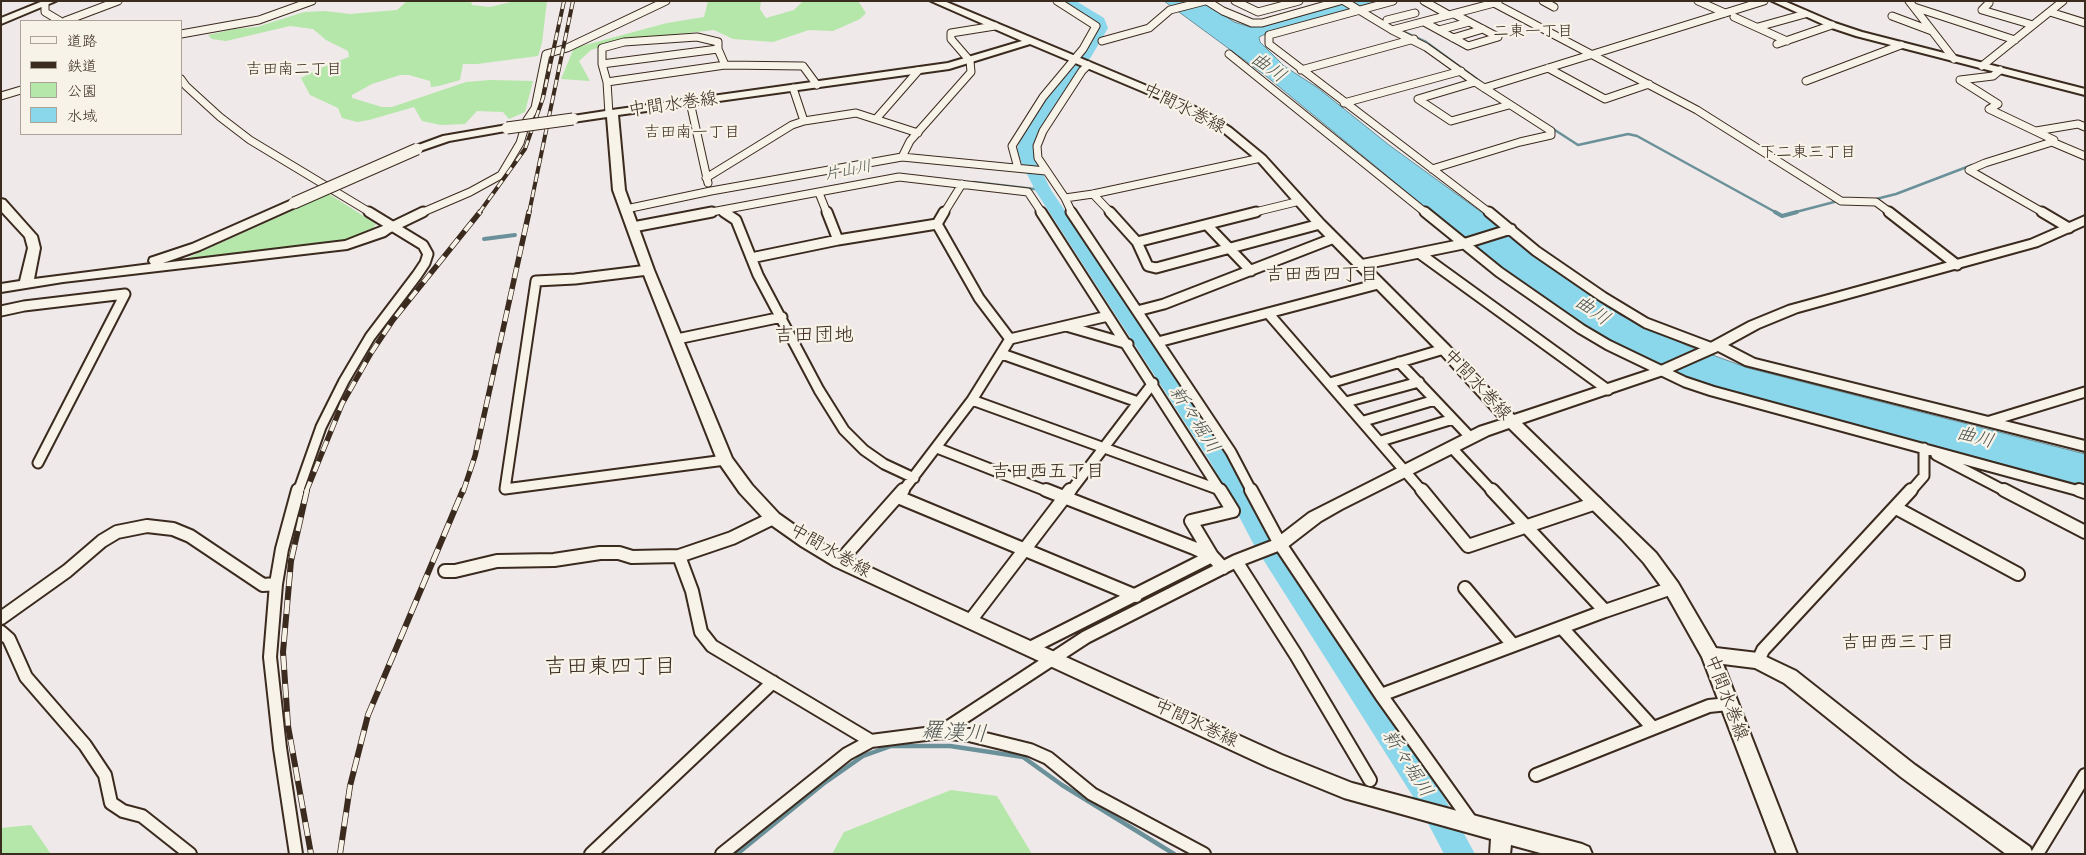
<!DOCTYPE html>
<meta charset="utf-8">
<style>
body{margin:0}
#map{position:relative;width:2086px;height:855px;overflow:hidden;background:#f0e9e9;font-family:"Balsamiq Sans","Klee One",sans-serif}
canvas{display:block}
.frame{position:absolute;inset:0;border:2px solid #3b2a1e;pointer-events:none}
.legend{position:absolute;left:20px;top:20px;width:162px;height:115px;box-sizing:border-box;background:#f7f3e8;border:1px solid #aca397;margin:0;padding:6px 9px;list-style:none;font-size:15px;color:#3b2a1e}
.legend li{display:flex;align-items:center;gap:10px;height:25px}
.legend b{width:25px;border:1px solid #aca397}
</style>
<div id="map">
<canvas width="2086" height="855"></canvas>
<div class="frame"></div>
<ul class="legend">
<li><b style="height:6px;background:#f7f3e8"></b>道路</li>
<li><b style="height:6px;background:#3b2a1e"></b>鉄道</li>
<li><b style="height:14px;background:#b4e7a9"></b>公園</li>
<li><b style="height:14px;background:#8ad6eb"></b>水域</li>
</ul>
</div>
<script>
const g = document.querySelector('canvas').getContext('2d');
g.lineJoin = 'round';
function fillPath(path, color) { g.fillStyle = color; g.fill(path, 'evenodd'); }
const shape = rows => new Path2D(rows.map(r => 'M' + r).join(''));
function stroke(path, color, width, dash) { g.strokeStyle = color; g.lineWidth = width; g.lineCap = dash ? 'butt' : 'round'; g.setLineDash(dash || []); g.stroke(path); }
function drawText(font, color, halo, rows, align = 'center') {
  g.font = font + ' "Balsamiq Sans","Klee One",sans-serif'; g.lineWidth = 4.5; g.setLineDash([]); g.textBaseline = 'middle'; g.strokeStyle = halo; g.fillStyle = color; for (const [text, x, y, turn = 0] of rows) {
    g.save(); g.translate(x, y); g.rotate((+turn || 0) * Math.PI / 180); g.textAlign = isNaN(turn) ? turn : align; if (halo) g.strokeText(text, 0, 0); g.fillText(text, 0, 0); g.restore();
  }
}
fillPath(shape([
 [407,1,471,1,472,5,490,7,515,1,547,1,542,43,538,56,477,64,463,64,460,80,439,86,431,87,430,81,409,75,400,75,372,84,352,95,352,98,382,107,392,107,466,82,490,80,533,81,525,112,509,119,503,112,477,111,465,124,441,125,422,121,414,107,369,120,357,122,342,118,338,108,310,95,301,78,318,69,349,57,348,51,326,40,313,29,290,26,226,41,212,39,208,35,234,29,257,27,304,12,325,11,350,14,397,10],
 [708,1,761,1,760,9,766,18,794,10,803,1,858,1,866,13,860,19,833,31,809,30,773,42,733,39,714,30,623,40,591,50,579,61,590,81,561,79,574,48,667,23,704,17],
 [329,194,376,224,371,231,344,241,183,260],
 [951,790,997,796,1032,854,832,854,844,832],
 [31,825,51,854,1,854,1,828]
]), '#b4e7a9');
const water = shape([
 [1164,1,1203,1,1234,22,1250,27,1263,26,1337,6,1346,10,1272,31,1259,37,1260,42,1284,66,1318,88,1389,145,1495,222,1517,243,1620,315,1688,346,1748,368,2085,454,2085,486,1740,394,1692,379,1641,356,1590,329,1482,254,1266,76,1164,1]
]);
fillPath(water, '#8ad6eb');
stroke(water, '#6a9199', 1);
stroke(shape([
 [1402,31,1426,42,1481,82],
 [1527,112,1578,145,1628,134,1637,136,1777,213],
 [974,182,1043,190],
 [1872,200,1896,194,1972,165],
 [1792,213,1838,201]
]), '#6a9199', 2.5);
stroke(shape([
 [1775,212,1782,216,1797,212],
 [484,239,515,235]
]), '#6a9199', 4);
stroke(shape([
 [737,854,823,784,863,756,891,746,950,746,1023,757,1062,785,1174,854]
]), '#6a9199', 4.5);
fillPath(shape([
 [1060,1,1076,1,1104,18,1108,28,1091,57,1040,130,1033,149,1038,164,1051,190,1228,454,1270,533,1439,788,1475,854,1444,854,1419,806,1254,545,1211,463,1035,190,1022,164,1017,149,1024,130,1077,56,1094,28,1093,23,1060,1],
 [1349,1,1371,1,1370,4,1314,19,1307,15,1309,12,1349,1]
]), '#8ad6eb');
const streetFar2 = shape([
 [1207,1,1223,11,1252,23,1262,23,1340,1],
 [1235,1,1258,12,1299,1],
 [1344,1,1392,30,1426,47,1475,82,1551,131,1551,135,1520,142,1432,169],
 [1393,1,1269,35,1269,44,1490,213],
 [1424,1,1449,15],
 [1490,1,1697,110,1841,201,1876,202,1891,213],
 [1543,1,1554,7],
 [1698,1,1725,13],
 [1909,1,1954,59],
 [1989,3,1982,10,2033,25],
 [45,4,45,12,60,21],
 [1914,7,2015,40],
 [2050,12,2085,23],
 [1892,16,1932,31],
 [1734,17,1787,41],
 [1387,20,1415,13],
 [65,21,118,1],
 [1424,22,1468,46,1498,37,1454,14],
 [1758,27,1805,14],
 [1392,30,1498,2],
 [1439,30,1469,22],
 [181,34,259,20,312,1],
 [1453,38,1483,29],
 [1102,41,1149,28,1170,10,1205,1],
 [1777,44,1832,25],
 [1229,54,1426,213],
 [602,64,718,49],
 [1982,66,2063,1],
 [1548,68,1605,99,1649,84],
 [1301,70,1414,39],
 [2000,70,1993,76,1960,80,1998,104,1989,109,2054,140,2052,142,2085,156],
 [181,79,186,86,220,117,250,140,371,213],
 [1806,81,1901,45],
 [607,82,725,65,803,66,817,85],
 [1475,82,1418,99,1451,121,1509,105],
 [793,88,804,121],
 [1484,88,1764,1],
 [1,96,21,90],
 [690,102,708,183],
 [1344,103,1461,71],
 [609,114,607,82,602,64,602,48,624,42,697,37,718,42,718,49,725,65],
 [876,119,918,71],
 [2036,131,2078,124,2085,127],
 [902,157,910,141,971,72,970,61,951,39,951,33,995,26],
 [1018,168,1012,146,1043,97,1083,49,1096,26,1057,1],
 [706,178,792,125,804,121,856,113,918,133],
 [819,193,827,213],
 [1093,194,1111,213],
 [1065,198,1093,194,1261,158],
 [626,209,711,191,902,157,1046,171],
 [722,211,726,213],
 [421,213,470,192,501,175,520,143,527,120,535,108,546,54,567,48,666,1],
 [706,213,899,177,1028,192,1042,213],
 [944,213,962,184],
 [1072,213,1065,198,1038,158,1037,146,1043,131,1082,71,1088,65],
 [1251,213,1300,201],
 [2044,213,1969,170,1985,163,2052,142]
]);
const streetFar1 = shape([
 [724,212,736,220,758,275,819,390,844,430,864,450,884,464,914,478],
 [827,212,838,240],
 [1041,212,1221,492],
 [1071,212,1231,452,1252,492],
 [1110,212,1137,242,1148,266,1156,268,1320,224],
 [1425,212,1499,272,1581,329,1608,345,1685,382,1712,391,2083,492],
 [1489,212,1536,251,1603,297,1646,323,1712,348],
 [1889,212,1957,265],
 [2042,212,2069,228],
 [937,224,979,298,1010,339],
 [1207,225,1251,271],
 [392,227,423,212],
 [633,227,712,212],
 [1137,242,1256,212],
 [1419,253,1608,390],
 [751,258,838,240,937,224,944,212],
 [1360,265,1463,244,1511,229],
 [648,270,575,279,536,281,505,489,725,460],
 [1,311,24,306,125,294,38,463],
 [1137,311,1164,304,1334,238],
 [1268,313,1423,492],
 [1066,326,1128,344],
 [677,339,782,317],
 [1010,339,1108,316],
 [1158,342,1378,284],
 [1002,354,1138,402],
 [1399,362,1471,438],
 [1330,383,1444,349],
 [972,400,1220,490],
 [1346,402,1419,382],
 [1364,421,1435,400],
 [1990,421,2085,392],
 [1381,441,1453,419],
 [1451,447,1493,492],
 [937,448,1049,492],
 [1936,455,2007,492],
 [298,492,321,427,344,381,370,337,417,275,425,263,428,254,423,245,369,212],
 [902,492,972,400,1010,339],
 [1070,492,1153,383],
 [1910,492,1924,476,1924,448]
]);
const street = shape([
 [1046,490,1194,548,1212,556,1223,568],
 [1251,490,1280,544,1381,695,1473,824],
 [1422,490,1468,546,1596,503],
 [2004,490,2085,532],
 [2079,490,2085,492],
 [898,497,1136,596],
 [1896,508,2018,574],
 [679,556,692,591,701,632,712,646,871,741],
 [840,561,903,490],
 [1236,561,1296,655,1370,780],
 [445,571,455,571,497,561,554,560,600,553,619,553,632,557,679,556,732,538,773,518],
 [1465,588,1513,645],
 [1605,611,1672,588],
 [1,618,67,571,102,541,117,532,147,526,173,529,190,536,263,585,276,584],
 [970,621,1070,490],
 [1562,628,1653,728],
 [1,632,9,639,26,677,85,745,105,775,111,803,123,811,142,816,190,854],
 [1030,648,1212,556,1191,521,1233,511,1220,490],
 [1758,661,1763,650,1911,490],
 [1381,695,1605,611,1492,490],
 [941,732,1086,637,1236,561,1280,544],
 [1536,775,1709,706,1728,704],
 [296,854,280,748,270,657,276,584,282,549,298,490],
 [591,854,773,682],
 [722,854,847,754,871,741,941,732,969,735,1030,750,1048,758,1092,794,1204,854],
 [2037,854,2085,775]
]);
const secondary = shape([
 [43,1,56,1,1,24,1,18,43,1],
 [931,1,944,1,1171,96,1204,111,1231,128,1265,156,1324,221,1449,346,1514,415,1656,368,1703,347,1749,322,1788,306,2030,240,2085,216,2085,225,2038,246,1798,312,1759,328,1728,345,1755,359,2085,441,2085,451,1745,365,1718,351,1666,374,1522,423,1656,553,1678,583,1716,648,1758,653,1796,671,1915,765,2030,847,2033,854,2006,854,1901,777,1784,683,1755,668,1723,664,1797,854,1777,854,1702,657,1666,593,1644,563,1621,538,1509,428,1489,435,1342,509,1321,521,1286,548,1280,550,1274,548,1272,544,1274,540,1309,513,1479,427,1501,420,1439,352,1316,227,1257,160,1223,132,1196,115,1163,100,1030,44,949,69,618,115,625,190,654,270,732,458,752,485,779,514,813,538,846,556,920,591,1282,755,1352,783,1582,844,1589,847,1592,854,1544,854,1511,845,1510,854,1490,854,1491,839,1344,798,1268,767,834,566,801,546,767,522,740,493,717,460,642,270,613,190,607,117,573,122,568,119,573,116,612,110,948,63,1022,41,931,1],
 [1772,1,1784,1,1835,23,1862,32,2085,89,2085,95,1856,36,1829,27,1772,1],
 [507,125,511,126,512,128,511,130,449,141,417,152,411,149,413,147,443,136,507,125],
 [1,199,5,200,37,236,40,248,34,279,151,264,149,261,150,258,192,244,294,199,300,203,298,206,200,250,163,263,345,241,388,224,392,223,398,227,385,236,347,249,63,282,1,292,1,284,20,281,28,248,25,237,1,211,1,199]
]);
stroke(streetFar2, '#3b2a1e', 9);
stroke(streetFar1, '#3b2a1e', 13);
stroke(street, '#3b2a1e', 16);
stroke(secondary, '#3b2a1e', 4);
stroke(streetFar2, '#f7f3e8', 7);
stroke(streetFar1, '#f7f3e8', 9);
stroke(street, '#f7f3e8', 12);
fillPath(secondary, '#f7f3e8');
const railFar2 = shape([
 [479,213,525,149,543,98,564,1],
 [529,213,573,1]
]);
const railFar1 = shape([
 [306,492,342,404,371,353,393,320,480,212],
 [463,492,475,456,529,212]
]);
const rail = shape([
 [307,490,291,561,283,652,288,726,311,854],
 [340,854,350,786,368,715,463,490]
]);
stroke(railFar2, '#3b2a1e', 4);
stroke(railFar1, '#3b2a1e', 5.5);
stroke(rail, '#3b2a1e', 6);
stroke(railFar2, '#f7f3e8', 2.5, [8]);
stroke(railFar1, '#f7f3e8', 4, [11]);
stroke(rail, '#f7f3e8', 4.5, [14]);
const secondaryBridge = shape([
 [507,128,573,119],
 [294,203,417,149]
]);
stroke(secondaryBridge, '#3b2a1e', 13, []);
stroke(secondaryBridge, '#f7f3e8', 11);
drawText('16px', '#3b2a1e', '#f7f3e8', [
 ["二東一丁目",1533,32],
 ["吉田南二丁目",294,70],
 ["吉田南一丁目",692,133],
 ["下二東三丁目",1808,153]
]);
drawText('italic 16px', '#4f5551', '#f7f3e8', [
 ["片山川",848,171,-11]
]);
drawText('18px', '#3b2a1e', '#f7f3e8', [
 ["中間水巻線",673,105,-8],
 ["中間水巻線",1184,109,27],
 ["中間水巻線",1477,385,47],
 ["中間水巻線",830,551,30],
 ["中間水巻線",1726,698,69],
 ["中間水巻線",1196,724,25]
]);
drawText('italic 19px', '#4f5551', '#f7f3e8', [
 ["曲川",1268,68,36],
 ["曲川",1592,311,34],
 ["新々堀川",1194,420,57],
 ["曲川",1975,438,15],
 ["新々堀川",1407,764,57]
]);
drawText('19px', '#3b2a1e', '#f7f3e8', [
 ["吉田西四丁目",1322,275],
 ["吉田西五丁目",1048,472],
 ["吉田西三丁目",1898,643]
]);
drawText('20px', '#3b2a1e', '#f7f3e8', [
 ["吉田団地",814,336]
]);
drawText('22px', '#3b2a1e', '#f7f3e8', [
 ["吉田東四丁目",610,667]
]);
drawText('italic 22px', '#4f5551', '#f7f3e8', [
 ["羅漢川",954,733,4]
]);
</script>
